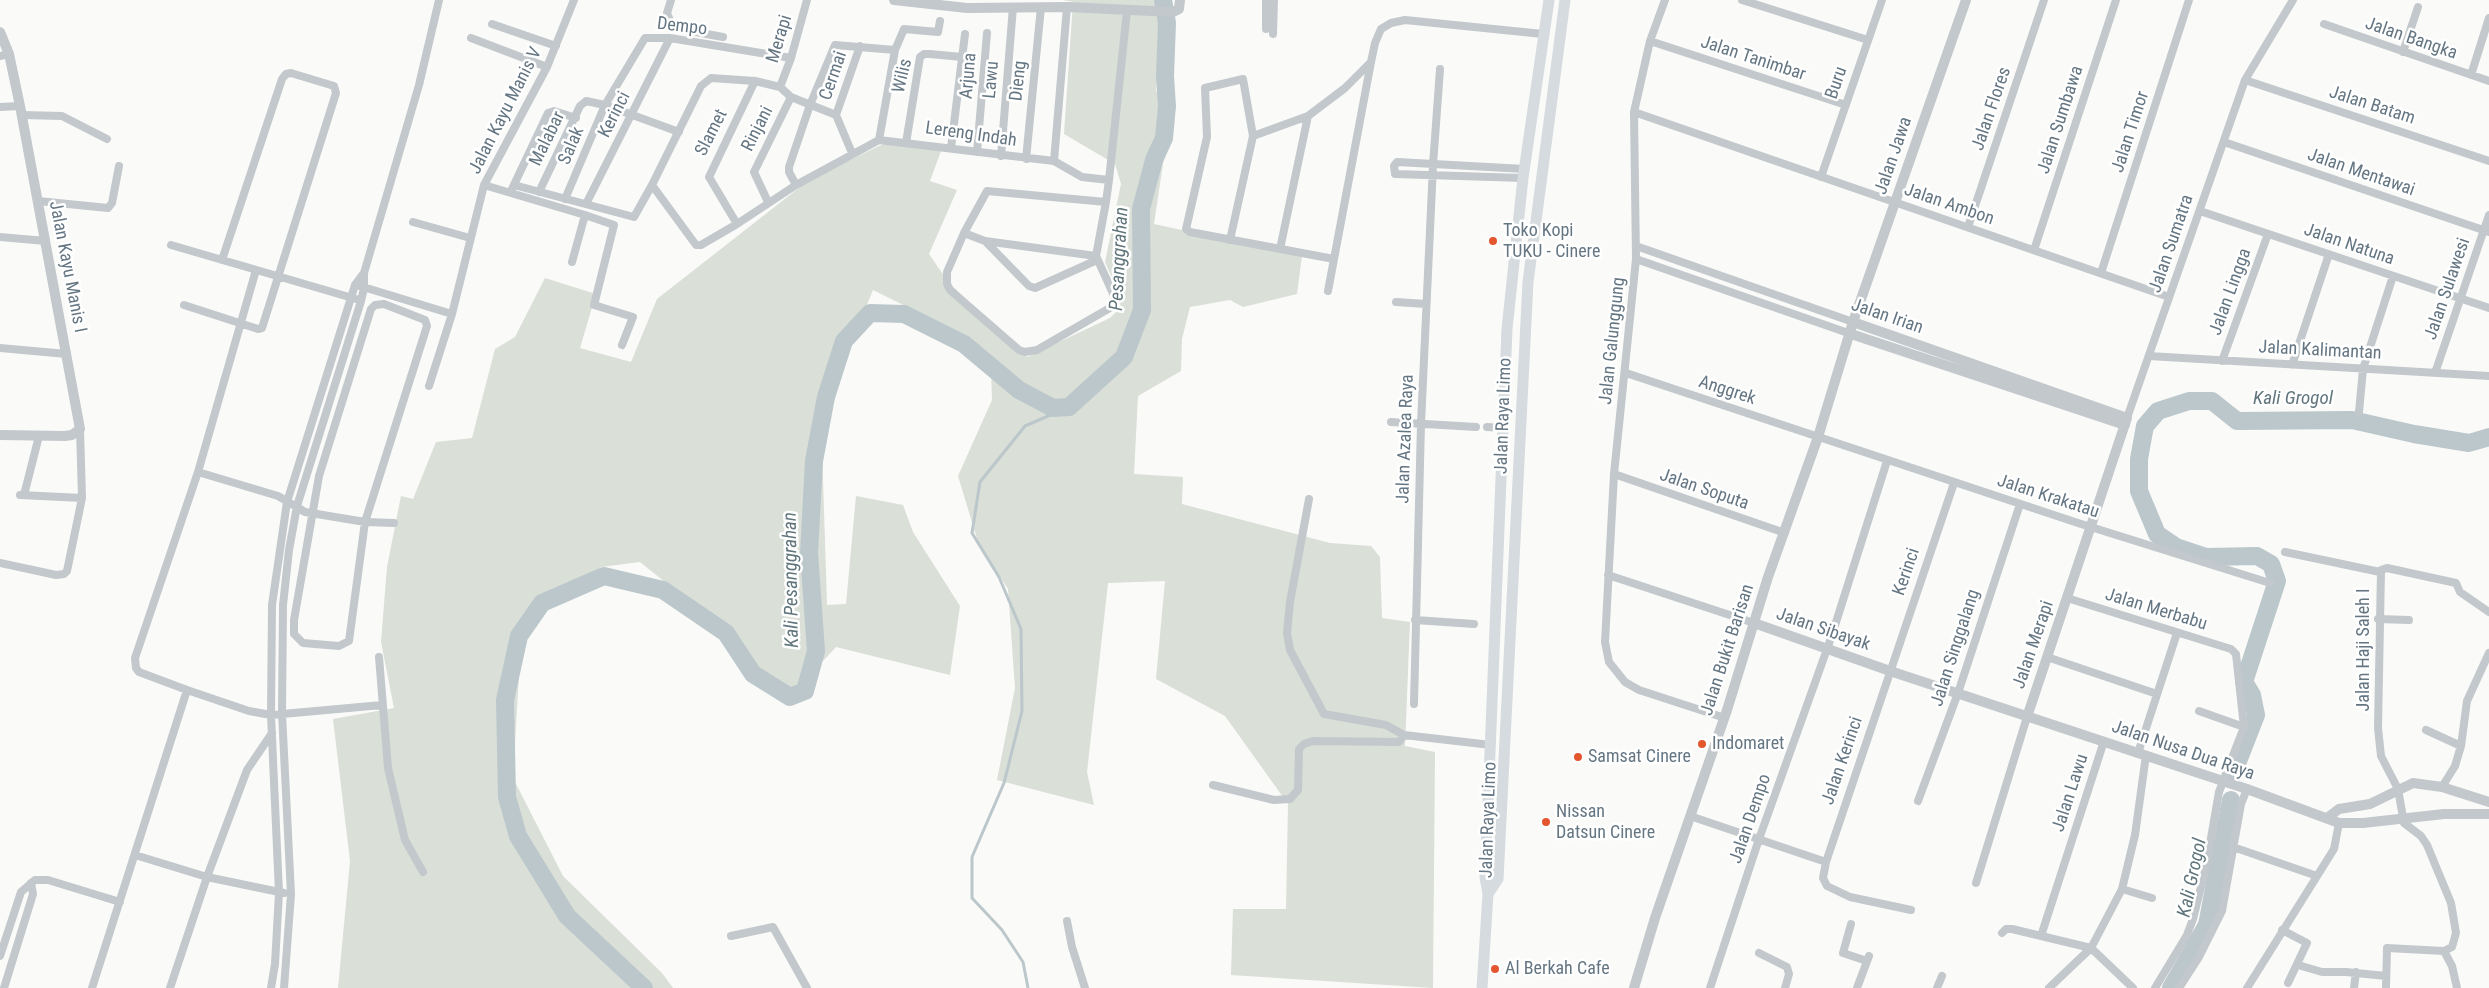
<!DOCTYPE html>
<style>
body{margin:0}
canvas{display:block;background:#fafaf8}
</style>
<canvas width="2489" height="988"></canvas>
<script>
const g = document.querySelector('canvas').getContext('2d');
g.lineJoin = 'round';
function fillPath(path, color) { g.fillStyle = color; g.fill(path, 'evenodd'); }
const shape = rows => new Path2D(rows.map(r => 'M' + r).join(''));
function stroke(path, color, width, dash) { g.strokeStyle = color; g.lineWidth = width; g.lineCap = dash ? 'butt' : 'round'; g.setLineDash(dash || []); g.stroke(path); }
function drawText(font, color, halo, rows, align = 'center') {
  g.font = font + ' "Roboto Condensed",sans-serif'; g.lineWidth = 5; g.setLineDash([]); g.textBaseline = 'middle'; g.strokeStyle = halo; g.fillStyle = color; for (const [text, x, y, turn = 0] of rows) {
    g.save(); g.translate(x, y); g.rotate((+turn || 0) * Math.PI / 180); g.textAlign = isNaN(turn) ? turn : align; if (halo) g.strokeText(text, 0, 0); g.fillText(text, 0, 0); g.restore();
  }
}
fillPath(shape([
 [1063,0,1165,0,1156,91,1173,97,1154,224,1302,256,1297,294,1243,307,1230,300,1190,307,1182,339,1181,371,1138,396,1134,474,1183,477,1182,504,1330,543,1371,546,1380,557,1382,618,1410,622,1405,746,1435,752,1433,988,1231,975,1233,909,1286,909,1288,804,1225,716,1156,679,1165,581,1108,583,1087,772,1094,805,997,780,1015,688,1008,589,978,542,958,476,992,400,991,369,968,337,873,290,821,416,827,605,846,604,856,496,903,505,913,532,960,606,950,675,836,647,796,690,751,670,696,607,640,562,601,567,543,602,520,656,513,778,563,876,662,973,673,988,338,988,350,861,333,719,394,708,381,642,387,567,401,496,413,499,436,442,472,438,495,349,515,337,545,278,596,294,580,348,631,362,657,299,809,180,883,144,941,151,930,181,957,190,929,254,949,283,1027,357,1110,318,1121,307,1116,287,1105,262,1121,184,1115,164,1064,134,1073,2]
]), '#dadfd7');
stroke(shape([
 [1028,988,1023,962,1002,930,972,898,972,857,1004,783,1022,711,1021,629,999,577,972,533,980,482,1025,426,1069,407]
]), '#bbc7cb', 3);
stroke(shape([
 [2233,774,2256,715,2252,695,2244,682,2277,581,2271,564,2257,556,2206,557,2176,547,2157,534,2139,491,2139,459,2145,426,2158,411,2189,401,2212,401,2237,421,2352,420,2414,434,2469,443,2489,437],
 [644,988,567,916,518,836,507,797,505,700,519,636,542,603,604,576,663,590,726,633,753,674,790,697,805,691,816,651,809,553,814,461,826,397,844,341,870,313,904,314,964,344,1019,390,1053,408,1069,407,1124,357,1142,310,1141,209,1154,160,1164,138,1167,106,1165,76,1167,23,1163,0],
 [2171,988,2207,925,2231,800]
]), '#bbc7cb', 18);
stroke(shape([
 [671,0,667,13,672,26,679,29,723,37],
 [1665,0,1650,41,1634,112,1636,259,1614,474,1605,642,1609,662,1625,682,1639,690,1725,718],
 [1742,0,1868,40],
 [492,24,556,46],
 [2324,24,2489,81],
 [1266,29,1266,0],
 [1273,34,1274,0],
 [471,38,547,67],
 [1650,41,1846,105],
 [2403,52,2418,7],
 [0,56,9,54],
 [2471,75,2489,18],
 [2245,80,2489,161],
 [780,87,791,58,807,0],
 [0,107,20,106],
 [1634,112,2169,297],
 [22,115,62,116,107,139],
 [836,115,860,46],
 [1253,136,1243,79,1205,88,1207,137,1186,229,1190,232,1334,259],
 [879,140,895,50,904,29,938,32,940,21],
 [2224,142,2489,232],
 [906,143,920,57,924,54,930,54,962,57],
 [951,148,965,34],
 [977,152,987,33],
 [1001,156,1013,7],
 [1026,159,1041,7],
 [1054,161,1067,7],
 [1821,177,1882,0],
 [1523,178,1395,174,1394,166,1397,162,1525,169],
 [484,185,585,215,614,225,594,305,633,317,622,345],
 [514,185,634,217,652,185,701,86,711,78,755,81,780,87,791,97,836,115,852,153],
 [652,185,696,245,701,245,737,224,796,185,879,140,1054,161,1082,177,1109,180],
 [796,185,789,172,789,167,810,105,835,45,895,50],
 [512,189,548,113,554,111,576,118],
 [539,192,580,106,586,101,605,105,679,132],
 [565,199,605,105,645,38,670,38,791,58],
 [38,201,108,208,112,203,119,166],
 [768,202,754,172,791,97],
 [1106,202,987,191,964,233,947,272,947,284,950,290,1019,350,1025,352,1037,350,1115,305,1116,300,1096,256,1106,202,1109,180,1127,11],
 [586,204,670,38],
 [2200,211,2489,308],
 [413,222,470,238],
 [737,224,709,177,755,81],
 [1968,227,2044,0],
 [964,233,985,241,1096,256],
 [0,237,46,241],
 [1230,240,1253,136,1308,116,1345,88,1371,62],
 [985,241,1029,286,1035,288,1097,260],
 [171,245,356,299],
 [1636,246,1853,322],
 [1280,249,1308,116],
 [2034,250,2116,0],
 [1636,259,1851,334],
 [572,262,585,215],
 [256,270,198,472,135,658,136,668,139,672,187,690,249,711,271,715,382,705],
 [2101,273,2189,0],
 [360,286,452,314],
 [1328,291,1371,62,1375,43,1381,29,1391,23,1405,20,1543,34],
 [1396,302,1426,304],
 [384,304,425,320,427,326,365,522,349,641,339,646,303,643,294,634,294,620,319,476,371,309,375,305,384,304],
 [184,305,258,329,262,328,336,93,334,86,291,73,286,74,282,79,222,260],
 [0,348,67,354],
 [2149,356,2489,376],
 [2222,361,2268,234],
 [2292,365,2329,254],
 [1626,373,2078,523,2270,583],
 [2435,373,2489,215],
 [429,386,452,314,484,185,547,67,574,0],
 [2359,412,2363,369,2393,276],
 [2127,418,2245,80,2293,0],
 [1391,422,1476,427],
 [1487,427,1503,428],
 [198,472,278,496,305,512,365,522,394,523],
 [1614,474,1785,533],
 [20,495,82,498],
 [24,495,39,436],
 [1309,499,1290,602,1287,633,1290,650,1324,714,1386,725,1404,735,1491,745],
 [2285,552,2380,572],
 [0,563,56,575,64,574,67,571,82,498,80,429],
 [1608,575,1754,623],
 [2067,598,2231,649,2236,654,2244,727,2219,792,2206,867,2193,919,2187,935,2155,988],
 [2378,619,2409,620],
 [1415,620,1474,624],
 [379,657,388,768,405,840,423,872],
 [2047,657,2157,694],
 [1414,704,1421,424,1433,165,1440,69],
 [2199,711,2244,727],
 [2426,730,2461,746],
 [2138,753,2177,633],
 [1213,785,1274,800,1290,799,1298,790,1299,749,1304,744,1313,741,1399,742,1404,735],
 [2442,787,2455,766,2461,746,2467,701,2489,653],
 [1918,801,1958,693,2020,504],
 [1690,816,1826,862,1823,878,1827,886,1850,897,1911,910],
 [2233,847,2317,876],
 [135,855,207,877,284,893],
 [1826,862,1954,483],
 [1976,883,2027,717],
 [2122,889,2152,898],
 [1067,921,1072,947,1085,988],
 [1851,924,1843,953,1867,961],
 [2282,930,2307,943,2288,983],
 [2002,933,2006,929,2012,929,2091,948,2133,988],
 [731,936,773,927,807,988],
 [2041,936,2104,741],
 [2444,951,2452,966,2457,988],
 [1759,953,1787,967,1789,974,1785,988],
 [0,956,21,892,35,880,48,880,120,902],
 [2298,965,2322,972,2346,972,2386,976],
 [4,988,33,894,31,883],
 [92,988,187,690],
 [170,988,207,877,247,770,272,733],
 [271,988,275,964,279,893,271,715,272,605,287,502,355,285,364,273],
 [284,988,291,894,282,713,283,605,289,550,297,506,361,301,364,288,364,273,419,85,439,0],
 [1710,988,1759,839,1831,638,1887,461],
 [1857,988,1869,956],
 [1937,988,1942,976],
 [2049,988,2091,948,2122,889,2135,835,2146,755],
 [2179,988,2199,957,2222,911,2241,804,2247,789],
 [2247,988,2334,849,2339,823],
 [2354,988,2356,972],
 [2386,988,2387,948,2444,951,2452,947,2456,933,2451,903,2427,845,2421,836,2404,823,2398,789,2381,756,2378,728,2381,570,2387,568,2456,583,2460,592,2489,612]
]), '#c3c8cc', 8);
stroke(shape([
 [894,0,967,8,1067,7,1173,12,1179,9,1180,0],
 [0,32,9,54,20,106,80,429,72,435,65,436,0,435],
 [1853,322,2127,418,2027,717],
 [1851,334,2125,425],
 [1754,623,1890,671,2247,789,2339,823,2363,823,2444,814,2489,814],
 [2327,818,2339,809,2370,804,2413,783,2442,787,2489,802],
 [1634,988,1655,918,1727,710,1768,577,1818,437,1853,322,1966,0]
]), '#c3c8cc', 10);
stroke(shape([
 [1488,894,1498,879,1528,282,1565,0],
 [1482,988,1488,894,1485,877,1507,329,1523,178,1549,0]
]), '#d6dbdf', 11);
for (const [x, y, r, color] of [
 [1493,241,5,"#e4572e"],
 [1702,744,5,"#e4572e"],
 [1578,757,5,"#e4572e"],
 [1546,822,5,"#e4572e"],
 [1495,969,5,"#e4572e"]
]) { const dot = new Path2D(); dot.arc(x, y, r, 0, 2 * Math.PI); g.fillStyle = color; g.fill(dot); stroke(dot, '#fff', 2); }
drawText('18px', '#657683', '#fff', [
 ["Dempo",682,27,7],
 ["Merapi",780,39,-73],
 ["Jalan Bangka",2411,39,19],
 ["Jalan Tanimbar",1753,59,18],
 ["Cermai",834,76,-71],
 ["Wilis",903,76,-77],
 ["Arjuna",969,76,-85],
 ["Lawu",992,80,-85],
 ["Dieng",1019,81,-84],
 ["Buru",1837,83,-71],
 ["Jalan Batam",2372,106,18],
 ["Jalan Flores",1992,109,-71],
 ["Jalan Kayu Manis V",506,111,-63],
 ["Kerinci",615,115,-63],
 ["Jalan Sumbawa",2061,120,-72],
 ["Rinjani",758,129,-63],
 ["Jalan Timor",2131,132,-72],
 ["Slamet",712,133,-63],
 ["Lereng Indah",971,135,8],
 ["Malabar",548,139,-64],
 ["Salak",572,146,-67],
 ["Jalan Jawa",1894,156,-71],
 ["Jalan Mentawai",2361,173,19],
 ["Jalan Ambon",1949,205,19],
 ["Jalan Sumatra",2172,244,-71],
 ["Jalan Natuna",2349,245,19],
 ["Jalan Kayu Manis I",67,267,79],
 ["Jalan Sulawesi",2448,289,-71],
 ["Jalan Lingga",2231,292,-70],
 ["Jalan Irian",1887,317,19],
 ["Jalan Galunggung",1613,341,-84],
 ["Jalan Kalimantan",2320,351,3],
 ["Anggrek",1727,391,18],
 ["Jalan Raya Limo",1504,416,-88],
 ["Jalan Azalea Raya",1406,439,-88],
 ["Jalan Soputa",1704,490,19],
 ["Jalan Krakatau",2048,497,18],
 ["Kerinci",1907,572,-71],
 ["Jalan Merbabu",2156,610,17],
 ["Jalan Sibayak",1823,630,19],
 ["Jalan Merapi",2034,645,-71],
 ["Jalan Singgalang",1956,648,-72],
 ["Jalan Bukit Barisan",1728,650,-72],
 ["Jalan Haji Saleh I",2364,650,-90],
 ["Jalan Nusa Dua Raya",2183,751,19],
 ["Jalan Kerinci",1843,761,-71],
 ["Jalan Lawu",2071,793,-72],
 ["Jalan Dempo",1751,819,-71],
 ["Jalan Raya Limo",1489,820,-88]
]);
drawText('18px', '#657683', '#fff', [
 ["Toko Kopi",1503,231],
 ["TUKU - Cinere",1503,252],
 ["Indomaret",1712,744],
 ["Samsat Cinere",1588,757],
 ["Nissan",1556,812],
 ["Datsun Cinere",1556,833],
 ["Al Berkah Cafe",1505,969]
], 'left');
drawText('italic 19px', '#60757c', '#fff', [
 ["Pesanggrahan",1120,259,-87],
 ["Kali Grogol",2293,399],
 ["Kali Pesanggrahan",792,580,-91],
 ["Kali Grogol",2193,878,-78]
]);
</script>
